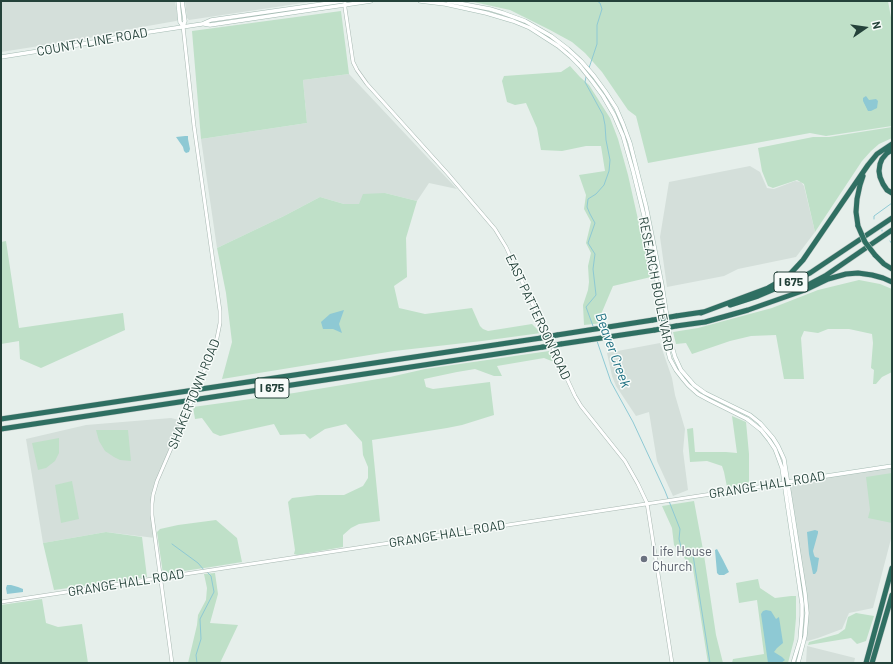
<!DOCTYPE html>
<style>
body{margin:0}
#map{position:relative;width:893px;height:664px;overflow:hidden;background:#e6efeb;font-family:Barlow,sans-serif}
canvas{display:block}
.frame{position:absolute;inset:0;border:2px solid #24423a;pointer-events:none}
.north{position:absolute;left:845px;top:8px;width:40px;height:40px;-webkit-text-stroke:3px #f7fbf9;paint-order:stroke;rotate:77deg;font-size:11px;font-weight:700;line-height:16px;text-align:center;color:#24423a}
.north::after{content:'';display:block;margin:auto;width:14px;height:18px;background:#24423a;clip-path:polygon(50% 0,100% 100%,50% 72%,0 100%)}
</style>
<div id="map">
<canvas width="893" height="664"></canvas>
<div class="frame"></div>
<div class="north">N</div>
</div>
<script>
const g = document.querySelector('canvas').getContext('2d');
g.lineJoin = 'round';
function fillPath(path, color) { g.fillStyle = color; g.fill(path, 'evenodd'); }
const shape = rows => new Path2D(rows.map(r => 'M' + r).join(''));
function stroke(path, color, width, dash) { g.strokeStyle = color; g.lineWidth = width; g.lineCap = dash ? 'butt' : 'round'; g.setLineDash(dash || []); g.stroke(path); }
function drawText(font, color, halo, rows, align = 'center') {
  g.font = font + ' Barlow,sans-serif'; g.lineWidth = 3; g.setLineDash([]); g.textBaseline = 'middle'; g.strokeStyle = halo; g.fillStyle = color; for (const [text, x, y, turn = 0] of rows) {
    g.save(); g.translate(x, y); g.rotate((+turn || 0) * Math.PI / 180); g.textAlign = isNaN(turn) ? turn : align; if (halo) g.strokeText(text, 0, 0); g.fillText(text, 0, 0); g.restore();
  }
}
fillPath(shape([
 [1,1,175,1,178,20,176,21,136,28,84,39,1,52],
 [185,1,316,1,189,20,187,18],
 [349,74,457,189,429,183,417,201,385,193,359,204,344,204,320,197,284,216,217,248,201,139,307,123,303,80],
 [750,166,760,172,767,188,774,189,795,181,801,182,804,186,815,232,796,257,738,269,724,276,667,287,660,237,669,182],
 [660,343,672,378,675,395,685,429,683,451,688,490,673,496,657,461,649,412,636,416,616,386,612,376,607,353],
 [171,418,183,421,157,481,152,504,155,538,106,532,43,543,26,439,86,425],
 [892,466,892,535,873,608,849,613,842,629,818,638,804,642,807,613,787,482],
 [807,646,855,658,854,663,806,663]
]), '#d4dfda');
fillPath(shape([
 [469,1,888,1,892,23,892,126,826,136,810,133,648,163,636,116,628,110,602,72,585,53,572,42,550,30,510,10],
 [341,11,349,74,303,80,307,123,201,139,192,31],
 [570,66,580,77,589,85,610,118,618,139,628,175,651,277,613,286,602,312,603,323,584,325,583,305,588,290,589,282,588,266,591,253,586,243,591,222,584,209,586,195,579,175,605,171,601,146,586,146,562,151,541,150,537,128,526,103,515,105,507,102,502,81,504,76,561,72],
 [892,127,892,138,879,144,871,151,862,161,815,232,804,184,797,180,773,188,768,186,762,171,758,148,813,137,829,137],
 [385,193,417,201,406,238,407,277,394,286,399,308,425,314,472,308,480,326,483,329,488,331,532,324,541,333,482,341,394,351,222,379,232,342,226,293,217,248,284,216,320,197,344,204,359,204,363,194],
 [6,241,19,328,123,313,125,330,41,368,20,359,19,341,1,344,1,242],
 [859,280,880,284,892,289,892,372,882,377,876,384,873,384,874,370,871,368,873,343,872,334,849,329,828,329,818,333,804,331,801,338,804,379,784,379,776,335,751,336,730,341,692,354,686,343,676,344,673,332,698,328,731,319,772,308,818,290],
 [549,351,554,362,544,358,497,366,502,376,494,376,475,369,457,372,424,379,426,387,433,389,490,382,494,415,462,425,447,428,372,440,380,521,359,524,351,528,343,535,343,547,297,555,294,554,295,550,288,502,292,498,317,495,344,495,363,486,368,478,368,467,363,455,362,442,346,424,325,429,310,439,305,434,280,435,274,424,220,436,213,433,202,418,195,419,193,407,294,393,390,377,425,369],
 [732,416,746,422,749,454,749,484,727,487,724,472,722,466,707,461,690,462,687,429,693,428,695,452,726,452,737,453],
 [96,430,128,430,131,461,120,460,114,457,105,451,99,441],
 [59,438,59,453,55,461,46,468,38,470,32,443],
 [892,473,892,523,868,518,870,510,866,477],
 [72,481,79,519,61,523,55,485],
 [694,501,704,555,716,635,723,663,708,663,693,569,674,545,672,528,662,506],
 [216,520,237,538,242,562,211,567,163,574,157,532,160,529,178,525],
 [106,532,142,537,147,577,54,590,43,543],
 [215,573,218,594,210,623,238,625,220,663,188,663,197,625,198,615,206,600,207,588,204,574],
 [758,579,760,588,775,598,791,596,796,596,796,618,794,640,788,663,732,663,733,659,764,654,757,600,739,603,736,583],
 [42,599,46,623,58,627,82,624,88,663,1,663,1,605],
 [856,613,874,616,866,641,857,644,851,638,808,645,809,642,838,634,845,629,848,617]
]), '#bfe0c8');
fillPath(shape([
 [866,96,869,100,876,99,878,101,877,108,871,111,868,111,863,101,863,98],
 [185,136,188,136,188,139,190,149,189,152,186,153,184,151,183,147,176,137],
 [344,310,339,324,342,333,333,329,323,329,321,322,330,314],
 [815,530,818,531,818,533,813,551,814,555,815,557,819,558,817,571,815,574,813,574,809,554,807,532],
 [717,549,723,560,729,572,724,575,719,575,717,573,715,550],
 [7,585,11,585,18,587,23,589,23,592,7,594,6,588],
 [766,610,771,611,776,619,779,617,783,643,777,648,774,652,782,657,785,660,781,663,768,663,761,614,763,611]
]), '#8ec9d4');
stroke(shape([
 [589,68,597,44,597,25,602,9,600,3,597,1],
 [586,77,585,82,603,115,605,125,606,140,610,160,609,171,604,185,596,194,588,199,587,207,590,214,595,223,588,243,595,254,593,269,596,295,586,307,593,326],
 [874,219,874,216,892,203],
 [882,230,882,231],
 [890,241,892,244],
 [597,341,611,382,633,422,665,491,680,529,679,539,681,547,693,555,710,663],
 [172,544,198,563,204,570],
 [197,663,196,655,201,639,200,619,214,592,211,576,207,572]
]), '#8ec9d4', 1);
const tertiary = shape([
 [345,1,345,8,353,62,357,70,367,84,448,174,495,229,506,247,575,396,581,406,625,461,638,484,647,503,672,663],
 [183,26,194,126,220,311,220,323,217,338,200,382],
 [1,602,784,483],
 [172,663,152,515,152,504,153,495,157,481,189,407]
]);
const secondary = shape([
 [178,1,180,22,183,26],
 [182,1,185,21,183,26],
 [420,1,445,4,486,13,513,21,530,28,558,46,571,57,580,66,592,81,603,96,614,115,623,136,633,171,646,224,657,281,666,344,670,359,676,370,683,379,688,385,698,394,709,400,747,419,761,430,769,440,775,449,778,457,782,468,802,604,802,616,800,640,793,663],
 [448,1,490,9,503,13,525,21,551,36,568,49,581,61,594,76,605,91,616,108,623,124,630,143,646,206,662,285,671,343,675,357,681,370,694,385,705,393,750,415,760,423,773,438,778,446,784,459,805,593,807,613,805,636,798,663],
 [204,24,210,25,371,1],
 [1,57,77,45,136,34,202,24,211,20,343,1],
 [787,482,892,466]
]);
const motorway = shape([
 [892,150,887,153,882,159,880,164,879,171,880,177,883,184,887,190,892,193],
 [858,226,856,212,857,199,860,185,863,176],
 [875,255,884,264,892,269],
 [806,286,825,276,892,230],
 [730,305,758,296,784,285,810,273,892,218],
 [701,313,768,288,782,280,790,274,803,260,868,165,877,154,892,144],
 [676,316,703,312],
 [676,326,705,322,748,310,805,290,828,279,846,274,858,273,872,275,883,278,892,282],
 [557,335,653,320],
 [561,344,655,330],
 [1,419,541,338],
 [1,429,543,347],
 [866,663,892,568],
 [872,663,892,595]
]);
stroke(tertiary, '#a8b8b2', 4);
stroke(secondary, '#a4bbb3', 4.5);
stroke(motorway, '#c2cac8', 6);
stroke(tertiary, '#fff', 3);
stroke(secondary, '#fff', 3.5);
stroke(motorway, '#2f6f62', 5);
const tertiaryBridge = shape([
 [189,407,200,382]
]);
const motorwayBridge = shape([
 [858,226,865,242,875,255],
 [653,320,676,316],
 [655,330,676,326],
 [541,338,557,335],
 [543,347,561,344]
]);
stroke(tertiaryBridge, '#a8b8b2', 4, []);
stroke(motorwayBridge, '#c2cac8', 6, []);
stroke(tertiaryBridge, '#fff', 3);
stroke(motorwayBridge, '#2f6f62', 5);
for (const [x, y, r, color] of [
 [644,559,4,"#6b7280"]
]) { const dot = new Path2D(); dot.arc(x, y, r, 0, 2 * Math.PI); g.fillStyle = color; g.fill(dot); stroke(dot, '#f7fbf9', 1.5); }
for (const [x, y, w] of [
 [791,282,34],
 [272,388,34]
]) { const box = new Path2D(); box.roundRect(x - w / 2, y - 10, w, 20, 3); g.fillStyle = '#f7fbf9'; g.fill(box); stroke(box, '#24423a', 1); }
drawText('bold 12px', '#24423a', null, [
 ["I 675",791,282],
 ["I 675",272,388]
]);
drawText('13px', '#24423a', '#f7fbf9', [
 ["COUNTY LINE ROAD",92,42,-10],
 ["RESEARCH BOULEVARD",656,284,79],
 ["EAST PATTERSON ROAD",538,317,65],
 ["SHAKERTOWN ROAD",194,394,-68],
 ["GRANGE HALL ROAD",767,485,-9],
 ["GRANGE HALL ROAD",447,534,-9],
 ["GRANGE HALL ROAD",126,583,-9]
]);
drawText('13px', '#5b616d', '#f7fbf9', [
 ["Life House",652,552],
 ["Church",652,567]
], 'left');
drawText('italic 14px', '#1c6f80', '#f7fbf9', [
 ["Beaver Creek",613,350,70]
]);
</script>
